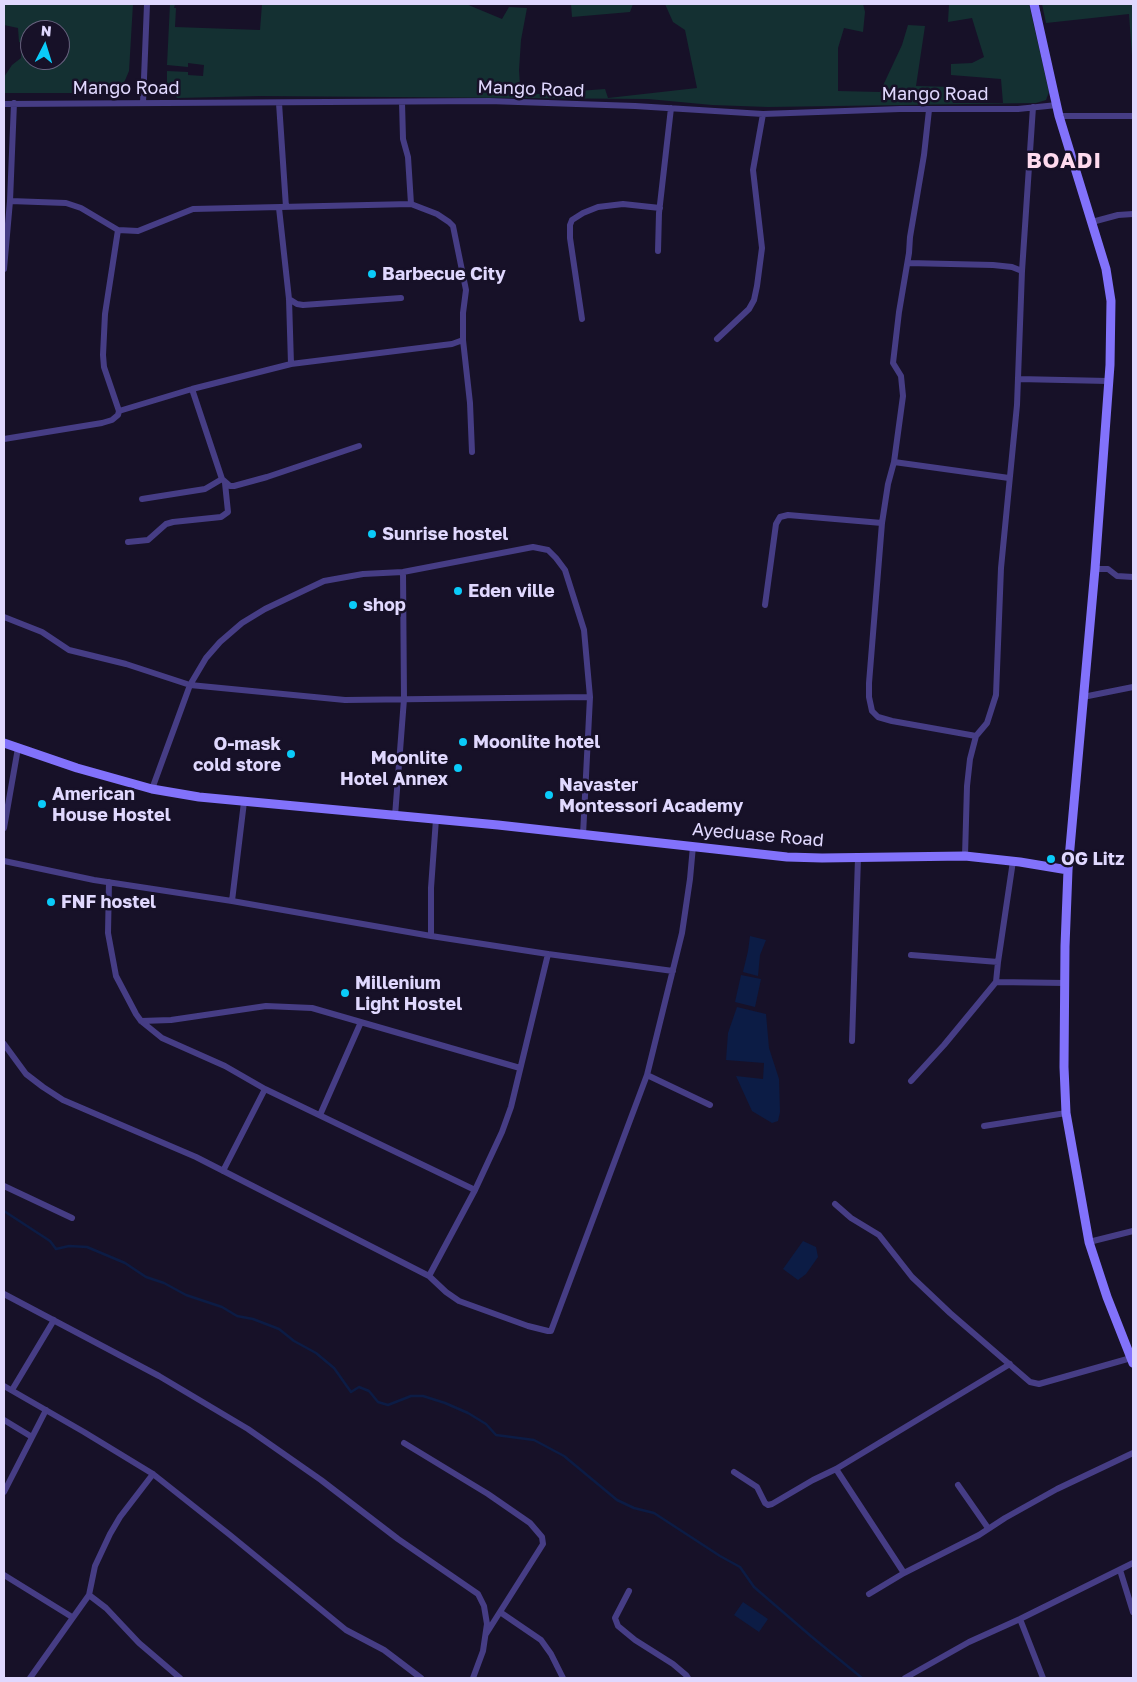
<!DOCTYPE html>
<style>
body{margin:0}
#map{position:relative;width:1137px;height:1682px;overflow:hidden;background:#171128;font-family:"Golos Text",sans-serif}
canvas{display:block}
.frame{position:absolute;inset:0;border:5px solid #e0d8fe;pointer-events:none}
.north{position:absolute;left:20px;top:20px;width:50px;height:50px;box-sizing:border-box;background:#171128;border:1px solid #67617e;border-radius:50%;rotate:5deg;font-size:14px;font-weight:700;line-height:20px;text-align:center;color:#e0d8fe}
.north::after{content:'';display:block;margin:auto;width:18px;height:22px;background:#0acbf9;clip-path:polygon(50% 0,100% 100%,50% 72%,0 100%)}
</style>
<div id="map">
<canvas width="1137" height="1682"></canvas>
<div class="frame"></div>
<div class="north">N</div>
</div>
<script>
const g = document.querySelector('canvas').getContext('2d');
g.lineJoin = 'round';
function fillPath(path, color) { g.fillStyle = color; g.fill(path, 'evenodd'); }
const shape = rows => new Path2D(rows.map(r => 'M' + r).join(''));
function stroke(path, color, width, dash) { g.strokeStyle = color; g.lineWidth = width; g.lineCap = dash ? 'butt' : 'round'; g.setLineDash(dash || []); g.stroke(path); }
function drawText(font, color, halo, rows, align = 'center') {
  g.font = font + ' "Golos Text",sans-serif'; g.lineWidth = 5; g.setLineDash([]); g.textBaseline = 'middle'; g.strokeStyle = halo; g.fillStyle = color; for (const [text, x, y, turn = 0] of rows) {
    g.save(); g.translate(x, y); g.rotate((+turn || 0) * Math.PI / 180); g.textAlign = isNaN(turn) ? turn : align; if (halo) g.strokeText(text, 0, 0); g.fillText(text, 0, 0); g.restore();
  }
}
fillPath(shape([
 [4,4,133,4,129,71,123,85,111,93,4,93,4,77,12,65,21,58,22,43,19,42,18,28,4,25],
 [30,30,60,30,60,60,30,60],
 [170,4,175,4,174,8,176,8,175,27,260,30,262,4,466,4,502,19,509,7,527,8,521,40,519,70,520,86,524,95,605,89,608,98,697,88,685,30,673,22,665,4,863,4,865,12,863,32,844,28,838,48,838,91,880,92,902,45,908,25,925,26,916,86,952,87,953,103,1003,103,1001,79,951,75,951,64,972,63,984,57,972,18,948,22,949,4,1029,4,1049,92,1046,100,1036,103,768,107,712,105,648,99,260,96,177,98,167,82,167,71,188,72,188,75,203,76,204,65,188,63,188,67,167,65],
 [571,4,633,4,630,12,572,17],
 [1042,4,1133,4,1133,70,1129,14,1046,23]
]), '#143032');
fillPath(shape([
 [750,936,766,940,760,955,758,976,743,972,748,951],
 [741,975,761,979,755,1007,735,1002],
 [737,1007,766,1014,769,1048,779,1079,780,1112,778,1121,772,1123,752,1111,736,1076,763,1079,764,1063,726,1060,728,1033],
 [803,1241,816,1247,818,1257,806,1274,798,1280,783,1269],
 [743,1602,768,1619,759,1632,734,1615]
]), '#0c1c45');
stroke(shape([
 [4,1211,50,1241,56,1249,69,1246,87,1247,125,1263,146,1277,164,1283,186,1295,222,1307,237,1316,253,1319,279,1329,294,1341,316,1353,334,1368,351,1392,359,1387,369,1391,378,1402,388,1405,411,1396,423,1396,445,1403,468,1413,486,1424,496,1435,534,1440,564,1456,617,1500,634,1508,654,1513,720,1556,740,1567,754,1587,812,1637,862,1678]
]), '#0c1c45', 2.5);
stroke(shape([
 [402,102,403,139,408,157,411,204],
 [143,103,147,4],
 [279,103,286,207],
 [4,104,489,101,635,106,763,114,900,109,1018,109,1057,105],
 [929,110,924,155,910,237,909,253,899,312,893,363,901,376,903,396,894,462,888,484,882,523,869,683,869,697,872,711,878,717,892,721,976,736],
 [1059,116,1133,116],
 [10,201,66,203,81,208,118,230,138,231,193,209,411,204,437,214,449,222,453,226,466,290,463,313,463,340,470,403,472,452],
 [279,208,289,299,291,364],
 [1092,222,1118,215,1133,214],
 [118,230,105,314,103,355,104,367,119,411],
 [658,251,659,213,671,108],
 [908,263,993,265,1012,267,1022,271],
 [4,269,10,201,14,103],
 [289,299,297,304,303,305,401,298],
 [582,319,570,238,570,225,572,220,583,213,598,207,623,204,660,208],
 [717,339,749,309,754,300,757,286,762,248,753,170,763,114],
 [1018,379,1108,381],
 [192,389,222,479,230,486,234,486,267,477,359,446],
 [4,439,102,423,112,420,118,415,119,411,192,389,291,364,452,344,463,340],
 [894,462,1009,478],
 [142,499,205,489,222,479],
 [128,542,148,540,166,524,173,522,221,517,228,512,225,483],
 [1095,569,1108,569,1117,576,1133,577],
 [765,605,776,524,780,517,788,515,882,523],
 [4,617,42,632,69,650,126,664,190,685,345,700,590,697],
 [1083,697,1133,687],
 [152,789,190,685,206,658,220,642,242,623,265,609,324,581,363,574,403,572,533,547,548,550,556,558,565,570,584,630,590,697,583,835],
 [395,816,404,699,403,572],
 [4,828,18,748],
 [965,856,967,786,970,759,976,736,987,723,996,695,1001,568,1017,405,1022,271,1033,107],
 [4,861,94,880,232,901,431,936,548,954,673,971],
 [109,882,108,933,116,976,136,1014,141,1021,162,1038,225,1066,265,1089,475,1190],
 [232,901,244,802],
 [431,936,431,888,436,819],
 [911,955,998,962,996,982],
 [998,962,1013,861],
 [141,1021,171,1020,266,1006,312,1008,520,1068],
 [852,1041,858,858],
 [4,1044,26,1074,43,1087,63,1100,196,1157,429,1276,446,1292,459,1301,528,1326,548,1331,551,1331,647,1075,682,933,690,879,693,846],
 [647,1075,710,1105],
 [911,1081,944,1045,996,982,1065,983],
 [320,1115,361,1022],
 [984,1126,1066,1113],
 [223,1171,265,1089],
 [4,1186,72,1218],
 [835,1204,851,1218,879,1235,912,1277,950,1313,1030,1382,1039,1384,1131,1358],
 [1089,1242,1133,1231],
 [429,1276,475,1190,502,1132,511,1107,548,954],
 [4,1294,159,1376,248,1429,321,1480,398,1539,478,1594,484,1606,487,1624,483,1651,473,1678],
 [4,1386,84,1432,153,1474,230,1535,346,1630,384,1650,421,1678],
 [12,1390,54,1320],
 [4,1420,32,1437],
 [404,1443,488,1494,530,1523,542,1537,543,1544,486,1634],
 [836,1469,904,1573],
 [734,1472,757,1487,765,1503,768,1505,772,1504,813,1480,836,1469,1010,1364],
 [958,1485,988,1528],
 [4,1492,46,1410],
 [1120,1570,1133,1612],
 [4,1575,72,1617],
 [629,1591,615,1618,618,1626,635,1640,673,1664,686,1675,688,1678],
 [869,1594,904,1573,979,1535,1005,1518,1057,1489,1133,1453],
 [89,1595,106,1608,139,1643,180,1678],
 [500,1612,541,1640,551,1654,563,1678],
 [1020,1619,1043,1678],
 [30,1678,89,1595,95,1566,110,1534,120,1517,153,1474],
 [905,1678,969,1642,1020,1619,1133,1563]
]), '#463d85', 6);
stroke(shape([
 [1034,4,1059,116,1106,269,1111,301,1110,365,1095,569,1068,870,1065,946,1064,1067,1066,1113,1089,1242,1107,1297,1133,1363],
 [4,743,77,768,152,789,199,797,498,825,787,857,822,858,965,856,1020,862,1068,870]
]), '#8272fb', 9);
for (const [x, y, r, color] of [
 [372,274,5,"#0acbf9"],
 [372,534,5,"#0acbf9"],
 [458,591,5,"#0acbf9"],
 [353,605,5,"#0acbf9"],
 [463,742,5,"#0acbf9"],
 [291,754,5,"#0acbf9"],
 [458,768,5,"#0acbf9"],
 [549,795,5,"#0acbf9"],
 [42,804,5,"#0acbf9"],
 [1051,859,5,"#0acbf9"],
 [51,902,5,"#0acbf9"],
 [345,993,5,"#0acbf9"]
]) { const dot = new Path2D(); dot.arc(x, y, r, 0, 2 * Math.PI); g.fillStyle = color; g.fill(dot); stroke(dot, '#171128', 2); }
drawText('18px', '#e0d8fe', '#171128', [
 ["Mango Road",126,88],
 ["Mango Road",531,89,2],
 ["Mango Road",935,94],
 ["Ayeduase Road",758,835,5]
]);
drawText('bold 18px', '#e0d8fe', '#171128', [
 ["Barbecue City",382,274],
 ["Sunrise hostel",382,534],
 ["Eden ville",468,591],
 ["shop",363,605],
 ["Moonlite hotel",473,742],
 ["O-mask",281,744,"right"],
 ["cold store",281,765,"right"],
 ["Moonlite",448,758,"right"],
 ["Hotel Annex",448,779,"right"],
 ["Navaster",559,785],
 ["Montessori Academy",559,806],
 ["American",52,794],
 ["House Hostel",52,815],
 ["OG Litz",1061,859],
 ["FNF hostel",61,902],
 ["Millenium",355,983],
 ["Light Hostel",355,1004]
], 'left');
g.letterSpacing = '1px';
drawText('bold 22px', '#fedaee', '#171128', [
 ["BOADI",1064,161]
]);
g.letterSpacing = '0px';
</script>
